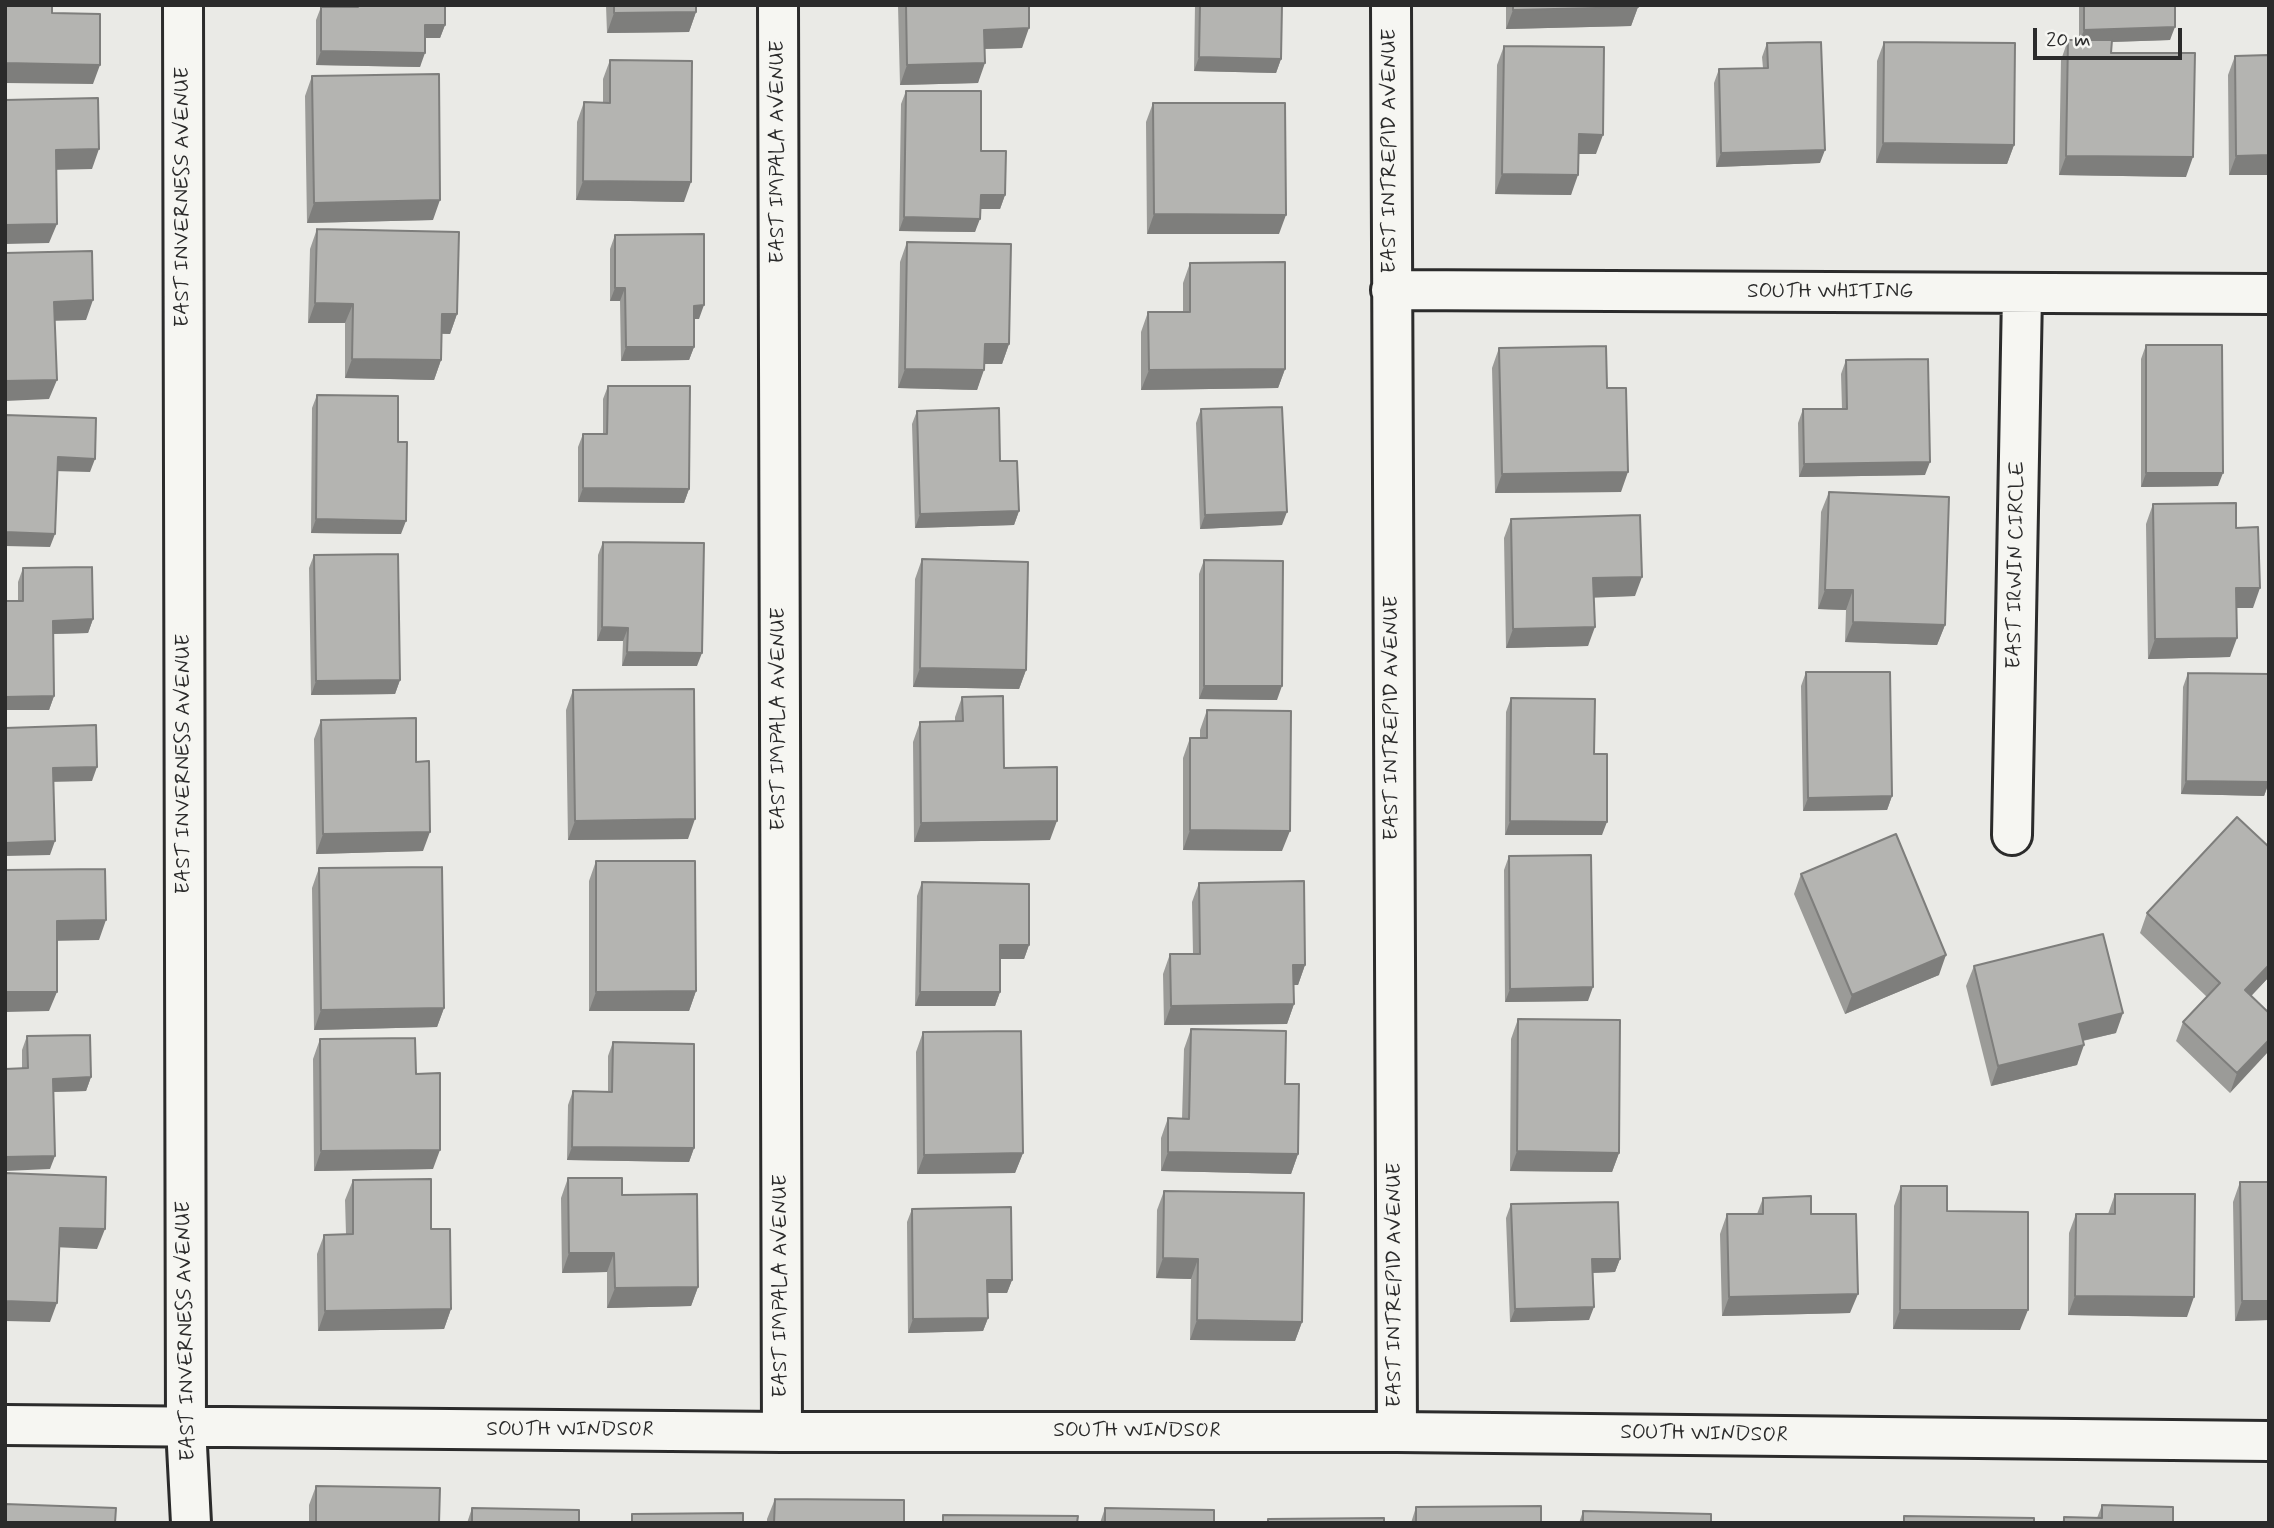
<!DOCTYPE html>
<style>
body{margin:0}
#map{position:relative;width:2274px;height:1528px;overflow:hidden;background:#eaeae6;font-family:Mynerve,sans-serif}
canvas{display:block}
.frame{position:absolute;inset:0;border:7px solid #2b2b2b;pointer-events:none}
.scale{position:absolute;left:2033px;top:28px;width:149px;height:32px;box-sizing:border-box;border:4px solid #2b2b2b;border-top:0;padding-left:9px;font-size:21px;line-height:24px;white-space:nowrap;color:#2b2b2b;-webkit-text-stroke:5px #f6f6f2;paint-order:stroke}
</style>
<div id="map">
<canvas width="2274" height="1528"></canvas>
<div class="frame"></div>
<div class="scale">20 m</div>
</div>
<script>
const g = document.querySelector('canvas').getContext('2d');
g.lineJoin = 'round';
const shape = rows => new Path2D(rows.map(r => 'M' + r).join(''));
function stroke(path, color, width, dash) { g.strokeStyle = color; g.lineWidth = width; g.lineCap = dash ? 'butt' : 'round'; g.setLineDash(dash || []); g.stroke(path); }
function fillPath(path, color) { g.fillStyle = color; g.fill(path, 'evenodd'); }
function drawText(font, color, halo, rows, align = 'center') {
  g.font = font + ' Mynerve,sans-serif'; g.lineWidth = 5; g.setLineDash([]); g.textBaseline = 'middle'; g.strokeStyle = halo; g.fillStyle = color; for (const [text, x, y, turn = 0] of rows) {
    g.save(); g.translate(x, y); g.rotate((+turn || 0) * Math.PI / 180); g.textAlign = isNaN(turn) ? turn : align; if (halo) g.strokeText(text, 0, 0); g.fillText(text, 0, 0); g.restore();
  }
}
const minor = shape([
 [183,5,186,1427,191,1523],
 [778,5,782,1432],
 [1391,5,1397,1432],
 [1391,290,2269,294],
 [2012,835,2022,294],
 [5,1425,782,1432,1397,1432,2269,1441]
]);
stroke(minor, '#2b2b2b', 44);
stroke(minor, '#f6f6f2', 38);
fillPath(shape([
 [353,5,445,5,445,25,440,38,425,38,420,67,316,65,316,20,321,7,353,7],
 [606,5,696,5,696,12,689,32,607,33],
 [898,5,1029,5,1022,48,985,49,978,83,900,85],
 [1195,5,1282,5,1281,59,1276,73,1194,71],
 [1506,5,1638,5,1638,7,1631,26,1506,29],
 [2079,5,2175,5,2170,40,2112,42,2111,53,2186,177,2059,175,2061,60,2068,40,2079,40],
 [1884,42,2014,145,2007,164,1876,163,1877,61],
 [1767,43,1820,163,1716,167,1714,83,1719,69,1763,68,1762,57],
 [1504,46,1596,154,1579,154,1571,195,1495,194,1497,65],
 [2235,56,2269,175,2229,175,2228,75],
 [610,60,684,202,576,200,577,122,584,102,603,103,603,79],
 [312,76,433,220,307,223,305,96],
 [906,91,981,151,1005,195,1000,209,980,209,975,232,899,231,901,104],
 [1153,103,1279,234,1147,234,1146,122],
 [317,229,457,314,450,334,442,334,441,360,434,380,345,378,345,323,308,323,310,249],
 [615,235,699,319,694,319,694,347,689,360,621,361,620,301,610,301,610,249],
 [907,242,1009,344,1002,364,985,364,977,390,898,388,900,262],
 [1190,263,1285,369,1278,388,1141,390,1141,332,1148,312,1183,312,1183,283],
 [2146,345,2218,486,2141,487,2141,359],
 [1499,348,1607,388,1621,492,1495,493,1492,368],
 [1846,360,1925,475,1799,477,1798,423,1803,409,1842,409,1841,374],
 [608,386,689,489,684,503,578,502,578,447,583,434,603,434,603,399],
 [317,395,398,442,401,534,311,533,312,408],
 [1201,409,1282,525,1200,529,1196,423],
 [917,411,1000,461,1019,511,1014,525,915,528,912,424],
 [1829,492,1945,625,1937,645,1845,642,1846,610,1818,609,1821,512],
 [2153,504,2236,528,2253,608,2237,608,2230,657,2148,659,2146,524],
 [1511,519,1635,596,1594,597,1588,646,1506,648,1504,538],
 [603,542,697,666,622,666,623,641,597,641,598,555],
 [314,555,400,680,395,694,311,695,309,568],
 [922,559,1026,670,1019,689,913,687,915,579],
 [1204,560,1277,700,1199,699,1199,574],
 [23,568,93,619,88,633,54,634,54,696,49,710,5,710,5,601,18,601,18,582],
 [1806,672,1892,796,1887,810,1803,811,1801,686],
 [2188,673,2269,674,2269,783,2264,796,2181,794,2183,687],
 [573,690,688,839,568,840,566,710],
 [962,697,1004,768,1050,840,914,842,913,742,920,722,955,721,955,717],
 [1511,698,1594,754,1602,835,1505,835,1506,712],
 [1207,710,1282,851,1183,850,1183,758,1190,738,1200,738,1200,730],
 [321,720,416,762,423,851,316,854,314,739],
 [2269,847,2269,977,2251,996,2269,1013,2230,1093,2176,1041,2183,1022,2207,997,2140,933,2147,913],
 [1509,856,1588,1001,1505,1002,1504,870],
 [596,861,696,991,689,1011,589,1011,589,881],
 [319,868,444,1008,437,1027,314,1030,312,888],
 [1801,874,1939,975,1845,1014,1794,894],
 [922,882,1029,945,1024,959,1000,959,1000,992,995,1006,915,1006,917,896],
 [1199,883,1305,965,1298,985,1293,985,1294,1004,1287,1024,1164,1025,1163,974,1170,954,1193,954,1192,902],
 [1974,966,2116,1033,2083,1041,2077,1065,1991,1086,1966,986],
 [1518,1019,1619,1153,1612,1172,1510,1171,1511,1039],
 [1191,1029,1285,1084,1298,1154,1291,1174,1161,1171,1161,1138,1168,1118,1182,1119,1184,1049],
 [923,1032,1023,1153,1015,1173,917,1174,916,1052],
 [27,1036,91,1077,86,1091,53,1092,50,1169,22,1068,22,1050],
 [320,1039,416,1074,433,1169,314,1171,313,1059],
 [613,1042,694,1148,689,1162,567,1160,568,1105,573,1091,608,1092,608,1056],
 [568,1178,622,1195,698,1287,691,1306,607,1308,607,1272,562,1273,561,1198],
 [353,1180,431,1229,451,1309,444,1329,318,1331,317,1254,324,1235,346,1234,345,1200],
 [2240,1182,2269,1320,2235,1321,2233,1202],
 [1901,1186,1947,1211,2020,1330,1893,1329,1894,1206],
 [1164,1191,1302,1322,1295,1341,1190,1340,1191,1279,1156,1278,1157,1210],
 [2115,1194,2187,1317,2068,1315,2069,1233,2076,1214,2108,1214],
 [1763,1198,1811,1214,1850,1313,1722,1316,1720,1234,1727,1214,1757,1214],
 [1511,1204,1620,1259,1615,1272,1593,1273,1589,1320,1510,1322,1506,1218],
 [912,1209,1012,1280,1007,1293,987,1293,988,1318,983,1331,908,1333,907,1222],
 [316,1486,439,1523,309,1523,309,1505],
 [775,1499,904,1523,767,1523,767,1519],
 [2102,1505,2173,1523,2062,1523,2064,1517,2097,1518],
 [1416,1507,1541,1523,1411,1523],
 [472,1508,579,1523,467,1523],
 [1105,1508,1214,1523,1100,1523],
 [1583,1511,1711,1523,1579,1523]
]), '#9b9b98');
fillPath(shape([
 [1638,7,1631,26,1506,29,1513,10],
 [696,12,689,32,607,33,614,13],
 [425,25,445,25,440,38,420,38],
 [2175,27,2170,40,2079,43,2084,30],
 [1029,28,1022,48,977,49,984,30],
 [321,51,425,53,420,67,316,65],
 [1199,57,1281,59,1276,73,1194,71],
 [5,63,100,65,93,84,5,83],
 [985,63,978,83,900,85,907,65],
 [1579,134,1603,135,1596,154,1572,154],
 [1883,143,2014,145,2007,164,1876,163],
 [99,149,92,169,49,170,56,150],
 [1825,150,1820,163,1716,167,1721,153],
 [2269,155,2269,175,2229,175,2236,156],
 [2066,156,2193,157,2186,177,2059,175],
 [1502,174,1578,175,1571,195,1495,194],
 [583,181,691,182,684,202,576,200],
 [981,195,1005,195,1000,209,976,209],
 [440,200,433,220,307,223,314,203],
 [1154,214,1286,215,1279,234,1147,234],
 [904,217,980,219,975,232,899,231],
 [57,224,49,243,5,244,5,225],
 [615,288,625,288,620,301,610,301],
 [93,300,86,320,47,321,54,302],
 [315,303,353,304,345,323,308,323],
 [704,305,699,319,689,319,694,306],
 [442,314,457,314,450,334,435,333],
 [985,344,1009,344,1002,364,978,364],
 [626,347,694,347,689,360,621,361],
 [352,359,441,360,434,380,345,378],
 [905,369,984,370,977,390,898,388],
 [1285,369,1278,388,1141,390,1149,370],
 [57,380,49,399,5,401,5,381],
 [58,457,95,459,90,472,53,471],
 [1930,462,1925,475,1799,477,1804,464],
 [1628,472,1621,492,1495,493,1502,474],
 [2146,473,2223,473,2218,486,2141,487],
 [583,488,689,489,684,503,578,502],
 [1019,511,1014,525,915,528,920,514],
 [1287,512,1282,525,1200,529,1205,515],
 [316,519,406,521,401,534,311,533],
 [5,532,55,534,50,547,5,546],
 [1642,577,1635,596,1586,598,1593,578],
 [2236,588,2260,588,2253,608,2229,608],
 [1825,590,1853,590,1846,610,1818,609],
 [93,619,88,633,49,634,53,621],
 [1853,622,1945,625,1937,645,1845,642],
 [602,627,628,628,623,641,597,641],
 [1595,627,1588,646,1506,648,1513,629],
 [2237,638,2230,657,2148,659,2155,639],
 [627,652,702,653,697,666,622,666],
 [920,668,1026,670,1019,689,913,687],
 [400,680,395,694,311,695,316,681],
 [1204,686,1282,686,1277,700,1199,699],
 [54,696,49,710,5,710,5,697],
 [97,767,92,781,48,782,53,768],
 [2186,781,2269,782,2264,796,2181,794],
 [1892,796,1887,810,1803,811,1808,798],
 [695,819,688,839,568,840,575,821],
 [1057,821,1050,840,914,842,921,823],
 [1510,821,1607,822,1602,835,1505,835],
 [1190,830,1290,831,1282,851,1183,850],
 [430,832,423,851,316,854,323,834],
 [55,841,50,855,5,856,5,843],
 [106,920,99,940,49,941,57,921],
 [1000,945,1029,945,1024,959,995,959],
 [1946,955,1939,975,1845,1014,1852,995],
 [1293,965,1305,965,1298,985,1286,985],
 [2269,965,2269,977,2238,1010,2245,990],
 [1593,987,1588,1001,1505,1002,1510,989],
 [696,991,689,1011,589,1011,596,992],
 [5,992,57,992,49,1011,5,1012],
 [920,992,1000,992,995,1006,915,1006],
 [1294,1004,1287,1024,1164,1025,1171,1006],
 [444,1008,437,1027,314,1030,321,1010],
 [2123,1013,2116,1033,2072,1043,2079,1024],
 [2269,1040,2269,1051,2230,1093,2237,1073],
 [2084,1045,2077,1065,1991,1086,1998,1066],
 [91,1077,86,1091,48,1092,53,1079],
 [572,1147,694,1148,689,1162,567,1160],
 [440,1150,433,1169,314,1171,321,1151],
 [1517,1151,1619,1153,1612,1172,1510,1171],
 [1168,1152,1298,1154,1291,1174,1161,1171],
 [1023,1153,1015,1173,917,1174,924,1155],
 [55,1156,50,1169,5,1171,5,1157],
 [60,1228,105,1229,97,1249,53,1247],
 [569,1253,614,1253,607,1272,562,1273],
 [1163,1258,1198,1259,1191,1279,1156,1278],
 [1592,1259,1620,1259,1615,1272,1588,1273],
 [987,1280,1012,1280,1007,1293,982,1293],
 [698,1287,691,1306,607,1308,615,1288],
 [1858,1294,1850,1313,1722,1316,1729,1297],
 [2075,1296,2194,1297,2187,1317,2068,1315],
 [5,1301,57,1303,50,1322,5,1321],
 [2242,1301,2269,1301,2269,1320,2235,1321],
 [1594,1307,1589,1320,1510,1322,1515,1309],
 [451,1309,444,1329,318,1331,325,1311],
 [1900,1310,2028,1310,2020,1330,1893,1329],
 [988,1318,983,1331,908,1333,913,1319],
 [1197,1320,1302,1322,1295,1341,1190,1340]
]), '#7e7e7c');
const building = shape([
 [5,5,52,5,52,13,100,14,100,65,5,63,5,5],
 [358,5,445,5,445,25,425,25,425,53,321,51,321,7,358,7,358,5],
 [614,5,696,5,696,12,614,13,614,5],
 [906,5,1029,5,1029,28,984,30,985,63,907,65,906,5],
 [1200,5,1282,5,1281,59,1199,57,1200,5],
 [1513,5,1638,5,1638,7,1513,10,1513,5],
 [2084,5,2175,5,2175,27,2084,30,2084,5],
 [2068,40,2112,40,2111,53,2195,53,2193,157,2066,156,2068,40],
 [1821,42,1825,150,1721,153,1719,69,1768,68,1767,43,1821,42],
 [1884,42,2015,43,2014,145,1883,143,1884,42],
 [1504,46,1604,47,1603,135,1579,134,1578,175,1502,174,1504,46],
 [2269,55,2269,155,2236,156,2235,56,2269,55],
 [610,60,692,61,691,182,583,181,584,102,610,103,610,60],
 [439,74,440,200,314,203,312,76,439,74],
 [906,91,981,91,981,151,1006,151,1005,195,981,195,980,219,904,217,906,91],
 [98,98,99,149,56,150,57,224,5,225,5,100,98,98],
 [1153,103,1285,103,1286,215,1154,214,1153,103],
 [317,229,459,232,457,314,442,314,441,360,352,359,353,304,315,303,317,229],
 [704,234,704,305,694,306,694,347,626,347,625,288,615,288,615,235,704,234],
 [907,242,1011,244,1009,344,985,344,984,370,905,369,907,242],
 [92,251,93,300,54,302,57,380,5,381,5,253,92,251],
 [1285,262,1285,369,1149,370,1148,312,1190,312,1190,263,1285,262],
 [2146,345,2222,345,2223,473,2146,473,2146,345],
 [1606,346,1607,388,1626,388,1628,472,1502,474,1499,348,1606,346],
 [1928,359,1930,462,1804,464,1803,409,1847,409,1846,360,1928,359],
 [608,386,690,386,689,489,583,488,583,434,607,434,608,386],
 [317,395,398,396,398,442,407,442,406,521,316,519,317,395],
 [1282,407,1287,512,1205,515,1201,409,1282,407],
 [999,408,1000,461,1017,461,1019,511,920,514,917,411,999,408],
 [5,415,96,418,95,459,58,457,55,534,5,532,5,415],
 [1829,492,1949,497,1945,625,1853,622,1853,590,1825,590,1829,492],
 [2236,503,2236,528,2258,527,2260,588,2236,588,2237,638,2155,639,2153,504,2236,503],
 [1640,515,1642,577,1593,578,1595,627,1513,629,1511,519,1640,515],
 [603,542,704,543,702,653,627,652,628,628,602,627,603,542],
 [398,554,400,680,316,681,314,555,398,554],
 [922,559,1028,562,1026,670,920,668,922,559],
 [1204,560,1283,561,1282,686,1204,686,1204,560],
 [92,567,93,619,53,621,54,696,5,697,5,601,23,601,23,568,92,567],
 [1806,672,1890,672,1892,796,1808,798,1806,672],
 [2188,673,2269,674,2269,782,2186,781,2188,673],
 [694,689,695,819,575,821,573,690,694,689],
 [1003,696,1004,768,1057,767,1057,821,921,823,920,722,963,721,962,697,1003,696],
 [1511,698,1595,699,1594,754,1607,754,1607,822,1510,821,1511,698],
 [1207,710,1291,711,1290,831,1190,830,1190,738,1207,738,1207,710],
 [416,718,416,762,429,761,430,832,323,834,321,720,416,718],
 [96,725,97,767,53,768,55,841,5,843,5,728,96,725],
 [2237,817,2269,847,2269,965,2245,990,2269,1013,2269,1040,2237,1073,2183,1022,2220,983,2147,913,2237,817],
 [1896,834,1946,955,1852,995,1801,874,1896,834],
 [1591,855,1593,987,1510,989,1509,856,1591,855],
 [596,861,695,861,696,991,596,992,596,861],
 [442,867,444,1008,321,1010,319,868,442,867],
 [105,869,106,920,57,921,57,992,5,992,5,870,105,869],
 [1304,881,1305,965,1293,965,1294,1004,1171,1006,1170,954,1200,954,1199,883,1304,881],
 [922,882,1029,884,1029,945,1000,945,1000,992,920,992,922,882],
 [2103,934,2123,1013,2079,1024,2084,1045,1998,1066,1974,966,2103,934],
 [1518,1019,1620,1020,1619,1153,1517,1151,1518,1019],
 [1191,1029,1286,1031,1285,1084,1299,1084,1298,1154,1168,1152,1168,1118,1189,1119,1191,1029],
 [1021,1031,1023,1153,924,1155,923,1032,1021,1031],
 [90,1035,91,1077,53,1079,55,1156,5,1157,5,1069,28,1068,27,1036,90,1035],
 [415,1038,416,1074,440,1073,440,1150,321,1151,320,1039,415,1038],
 [613,1042,694,1044,694,1148,572,1147,573,1091,612,1092,613,1042],
 [5,1173,106,1177,105,1229,60,1228,57,1303,5,1301,5,1173],
 [568,1178,622,1178,622,1195,697,1194,698,1287,615,1288,614,1253,569,1253,568,1178],
 [431,1179,431,1229,450,1229,451,1309,325,1311,324,1235,353,1234,353,1180,431,1179],
 [2240,1182,2269,1182,2269,1301,2242,1301,2240,1182],
 [1901,1186,1947,1186,1947,1211,2028,1212,2028,1310,1900,1310,1901,1186],
 [1164,1191,1304,1193,1302,1322,1197,1320,1198,1259,1163,1258,1164,1191],
 [2115,1194,2195,1194,2194,1297,2075,1296,2076,1214,2115,1214,2115,1194],
 [1811,1196,1811,1214,1856,1214,1858,1294,1729,1297,1727,1214,1763,1214,1763,1198,1811,1196],
 [1618,1202,1620,1259,1592,1259,1594,1307,1515,1309,1511,1204,1618,1202],
 [1011,1207,1012,1280,987,1280,988,1318,913,1319,912,1209,1011,1207],
 [316,1486,440,1488,439,1523,316,1523,316,1486],
 [775,1499,904,1500,904,1523,774,1523,775,1499],
 [5,1504,116,1508,115,1523,5,1523,5,1504],
 [2102,1505,2173,1507,2173,1523,2064,1523,2064,1517,2102,1518,2102,1505],
 [1541,1506,1541,1523,1416,1523,1416,1507,1541,1506],
 [472,1508,579,1510,579,1523,472,1523,472,1508],
 [1105,1508,1214,1510,1214,1523,1105,1523,1105,1508],
 [1583,1511,1711,1514,1711,1523,1583,1523,1583,1511],
 [743,1513,743,1523,632,1523,632,1514,743,1513],
 [943,1515,1078,1516,1077,1523,943,1523,943,1515],
 [1904,1516,2034,1518,2034,1523,1904,1523,1904,1516],
 [1384,1518,1384,1523,1268,1523,1268,1519,1384,1518]
]);
fillPath(building, '#b4b4b1');
stroke(building, '#7e7e7c', 2);
drawText('21px', '#2b2b2b', '#f6f6f2', [
 ["EAST INTREPID AVENUE",1391,151,-90],
 ["EAST IMPALA AVENUE",779,152,-90],
 ["EAST INVERNESS AVENUE",184,197,-90],
 ["SOUTH WHITING",1830,293],
 ["EAST IRWIN CIRCLE",2017,565,-89],
 ["EAST INTREPID AVENUE",1393,718,-90],
 ["EAST IMPALA AVENUE",780,719,-90],
 ["EAST INVERNESS AVENUE",185,764,-90],
 ["EAST INTREPID AVENUE",1396,1285,-90],
 ["EAST IMPALA AVENUE",782,1286,-90],
 ["EAST INVERNESS AVENUE",187,1331,-91],
 ["SOUTH WINDSOR",570,1431],
 ["SOUTH WINDSOR",1137,1432],
 ["SOUTH WINDSOR",1704,1435,1]
]);
</script>
